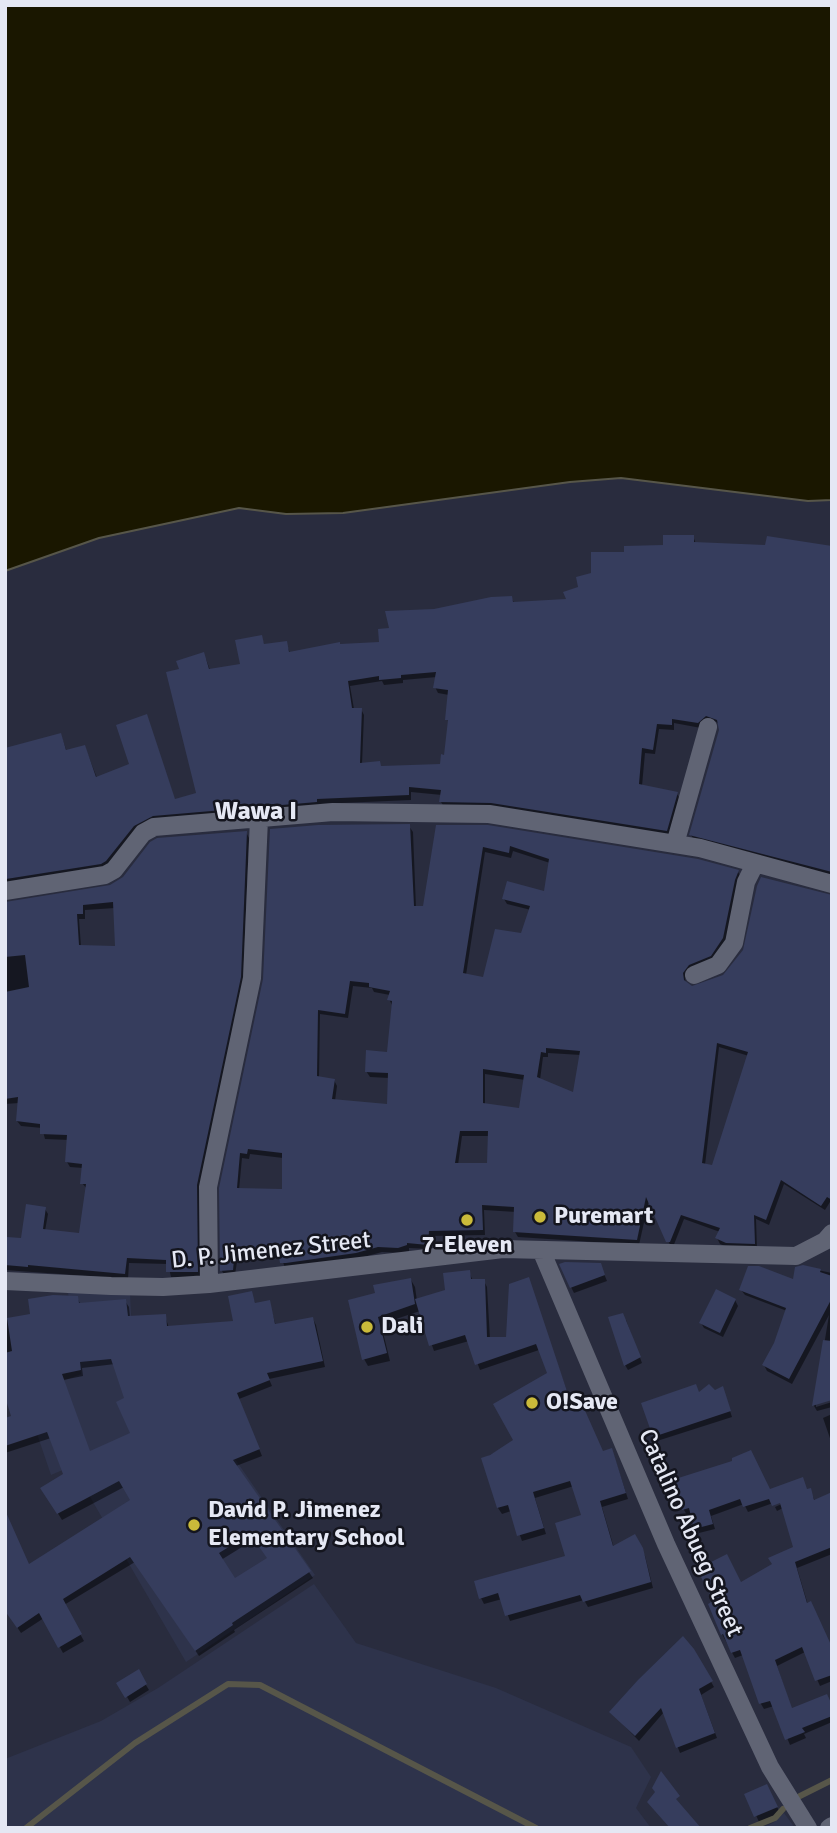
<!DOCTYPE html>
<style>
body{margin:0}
#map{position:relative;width:837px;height:1833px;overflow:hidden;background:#292c3e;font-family:Signika,sans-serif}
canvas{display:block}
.frame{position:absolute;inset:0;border:7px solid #e5e8f4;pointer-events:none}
</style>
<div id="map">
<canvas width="837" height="1833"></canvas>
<div class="frame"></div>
</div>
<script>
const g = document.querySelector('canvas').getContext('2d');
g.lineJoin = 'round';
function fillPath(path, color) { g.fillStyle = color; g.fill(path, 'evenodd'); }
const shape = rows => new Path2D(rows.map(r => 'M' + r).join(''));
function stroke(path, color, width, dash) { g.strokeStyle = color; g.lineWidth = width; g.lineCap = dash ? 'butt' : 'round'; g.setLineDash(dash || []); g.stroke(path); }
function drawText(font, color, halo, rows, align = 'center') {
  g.font = font + ' Signika,sans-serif'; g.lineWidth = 5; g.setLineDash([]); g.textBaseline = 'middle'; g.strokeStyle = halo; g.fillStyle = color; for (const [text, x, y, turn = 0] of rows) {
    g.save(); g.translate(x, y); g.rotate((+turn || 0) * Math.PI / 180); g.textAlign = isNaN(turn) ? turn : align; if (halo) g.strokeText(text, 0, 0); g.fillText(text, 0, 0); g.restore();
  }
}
fillPath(shape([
 [68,1293,130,1293,133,1353,204,1414,315,1575,186,1662,72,1466,51,1475,24,1396,81,1374],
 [314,1584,356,1643,496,1688,631,1747,651,1777,636,1808,651,1828,5,1828,5,1759,101,1721,158,1688],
 [784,1813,795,1828,761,1828,773,1823]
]), '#2e334b');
const water = shape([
 [5,5,832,5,832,500,808,501,621,478,570,482,343,513,286,514,239,508,99,538,5,571,5,5]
]);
fillPath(water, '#1a1700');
stroke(water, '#575649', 2);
fillPath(shape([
 [693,536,696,544,832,550,832,876,694,840,691,835,721,730,719,724,715,721,708,721,701,728,674,723,674,730,659,729,655,754,645,753,642,786,677,794,680,799,669,836,444,807,441,802,442,795,411,792,411,800,319,804,319,807,156,821,109,867,5,885,5,749,61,735,67,752,85,747,97,778,131,765,147,716,175,801,198,794,206,659,210,670,242,665,261,637,265,646,286,643,290,653,381,643,392,630,434,610,511,598,515,604,568,601,593,575,626,554,665,546],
 [437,677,435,687,438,693,449,695,447,719,450,724,445,757,441,766,382,768,362,764,364,715,361,709,354,709,350,686,382,681,384,685,403,683,403,680],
 [409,826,413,832,416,908,424,908,437,826,738,872,741,877,726,944,713,961,692,970,685,979,686,983,692,988,724,977,832,1011,832,1203,830,1202,825,1210,784,1184,769,1225,756,1219,757,1249,730,1248,720,1244,717,1238,720,1232,684,1219,673,1247,671,1247,649,1200,639,1245,518,1237,515,1232,516,1212,484,1210,485,1235,431,1236,430,1249,409,1248,409,1251,402,1253,382,1252,360,1258,285,1268,281,1256,238,1255,235,1275,225,1276,222,1271,221,1188],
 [513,851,550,863,545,893,504,899,507,904,531,910,522,935,484,979,466,975,485,852,511,858],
 [353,986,372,988,374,992,390,995,389,999,392,1005,389,1053,366,1071,370,1077,389,1078,388,1105,335,1101,337,1086,334,1080,319,1078,320,1014,348,1018],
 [719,1047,749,1056,713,1167,705,1165],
 [548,1053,581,1055,574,1095,540,1080,543,1057,548,1057],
 [485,1074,525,1080,521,1110,485,1105],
 [462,1136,489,1136,488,1164,458,1165],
 [250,1154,283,1158,284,1190,239,1190,242,1158,249,1159],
 [246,832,249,838,243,983,199,1192,200,1277,171,1277,168,1264,129,1263,128,1279,5,1270,5,1243,22,1240,45,1209,48,1214,45,1231,80,1235,87,1189,82,1183,83,1168,70,1167,67,1162,69,1140,45,1139,42,1128,21,1126,17,1121,19,1103,5,1104,5,904,107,888],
 [115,908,117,947,81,947,79,919,85,919,85,910],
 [600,1264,607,1281,574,1293,571,1287],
 [803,1267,832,1273,832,1399,816,1403,816,1407,832,1402,832,1407,817,1411,814,1406,829,1315,792,1384,767,1371,764,1365,776,1343,787,1311,745,1295,741,1290,794,1281],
 [469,1272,473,1281,484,1281,487,1287,490,1339,507,1339,528,1280,569,1397,566,1398,603,1453,611,1450,614,1456,628,1499,602,1507,614,1548,634,1536,645,1556,653,1588,588,1607,584,1600,510,1621,502,1599,484,1604,481,1598,567,1557,583,1516,574,1486,535,1498,546,1534,522,1541,511,1511,502,1514,498,1508,483,1459,515,1441,549,1374,539,1350,480,1370,469,1341,434,1351,420,1311,381,1324,390,1361,368,1366,364,1359,377,1294,411,1280,415,1287,417,1301,447,1292],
 [251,1293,256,1305,269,1302,276,1326,313,1319,316,1325,325,1367,269,1379,272,1386,239,1399,262,1456,236,1466,313,1578,234,1630,235,1632,199,1656,135,1562,64,1605,84,1641,63,1653,44,1618,21,1633,5,1609,29,1566,132,1501,124,1487,62,1520,43,1489,65,1474,51,1438,5,1453,5,1420,13,1417,5,1392,5,1320,32,1316,77,1298,81,1305,125,1301,129,1307,130,1318,165,1316,169,1328,235,1323],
 [115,1364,127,1399,132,1434,90,1453,63,1380,83,1376,82,1368],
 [255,1539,269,1559,235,1581,221,1560],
 [735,1300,738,1306,723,1337,704,1328,701,1323],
 [626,1320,642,1363,628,1370,625,1365],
 [723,1389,732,1417,657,1441,654,1436,699,1394,715,1392],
 [832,1414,832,1444,823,1418],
 [675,1481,770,1491,810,1490,815,1501,832,1496,832,1554,797,1568,808,1605,832,1650,832,1681,820,1686,805,1652,777,1666,792,1710,832,1708,832,1722,804,1734,806,1738,790,1745,774,1706,764,1709,761,1704,743,1655,735,1658,722,1634,740,1584,774,1565,795,1548,783,1508,777,1511,775,1507,788,1501,787,1498,748,1512,744,1504,711,1516,715,1529,699,1533,692,1513,687,1515,684,1510],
 [693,1650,714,1687,701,1695,717,1738,680,1753,664,1712,639,1741,611,1712],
 [138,1672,149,1690,130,1702,119,1683],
 [770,1792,780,1813,759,1822,747,1795]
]), '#0007');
stroke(shape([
 [800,1796,832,1780],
 [26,1828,135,1743,228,1684,260,1685,536,1828],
 [750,1828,775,1818,783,1809]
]), '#575649', 6);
fillPath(shape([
 [663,535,694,535,694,542,765,545,767,536,832,546,832,872,689,835,719,730,717,720,706,716,698,723,672,719,672,725,657,724,653,750,642,748,639,784,678,792,667,831,491,803,439,802,441,790,409,787,409,795,317,799,317,802,153,816,134,826,106,861,101,864,6,879,5,748,61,733,66,750,85,745,96,777,129,764,116,725,147,714,175,799,196,793,166,672,179,669,176,661,204,652,209,669,240,664,235,640,262,635,264,644,287,641,289,652,340,642,340,644,379,642,378,629,389,628,385,611,434,609,491,597,512,596,513,602,566,599,563,592,578,587,576,577,591,573,591,552,624,552,624,546,663,545],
 [436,672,433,688,448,690,445,720,448,720,444,755,441,754,440,764,381,766,380,761,360,763,362,708,352,708,348,681,379,676,379,680,401,678,401,675],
 [410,824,414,906,423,906,436,825,488,825,698,859,739,870,735,880,723,938,711,956,689,965,683,973,684,980,692,986,723,975,743,950,757,886,761,877,832,895,832,1200,827,1197,821,1206,781,1180,766,1220,754,1215,755,1244,726,1243,715,1238,720,1228,681,1215,670,1242,666,1242,646,1197,637,1240,513,1232,514,1207,482,1205,483,1230,429,1231,428,1245,407,1243,407,1245,398,1248,378,1247,356,1253,286,1263,280,1263,278,1251,235,1250,233,1270,220,1271,219,1188,263,979,270,829,318,825],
 [510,846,549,859,544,891,507,881,502,899,530,906,521,933,495,929,483,977,463,973,483,847,509,853],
 [350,981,369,983,369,987,390,991,387,1000,392,1001,387,1052,366,1050,365,1072,388,1073,387,1104,332,1099,335,1079,317,1076,318,1010,345,1014],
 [717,1043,748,1052,712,1165,702,1163],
 [546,1048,580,1051,573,1092,537,1077,541,1052,546,1053],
 [483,1069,524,1075,519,1108,483,1103],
 [460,1131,488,1131,487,1163,455,1163],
 [248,1149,282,1153,282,1189,237,1188,240,1153,247,1154],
 [247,831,241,977,197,1185,198,1272,166,1272,166,1260,127,1258,125,1274,28,1265,28,1267,5,1265,7,1237,21,1238,26,1204,46,1207,43,1229,79,1233,86,1184,80,1184,82,1164,65,1162,67,1135,40,1134,40,1124,16,1121,18,1097,5,1099,5,992,29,987,25,955,5,957,5,902,110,885,123,877,150,842,157,838],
 [113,902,115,946,79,945,77,914,83,914,83,905],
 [565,1262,601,1263,605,1275,570,1288,559,1264],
 [803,1265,821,1269,820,1272,832,1276,832,1298,789,1379,762,1365,774,1343,786,1308,739,1290,748,1266,759,1266,793,1279,795,1267],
 [470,1270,471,1279,485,1279,487,1337,506,1337,509,1284,529,1277,567,1391,564,1392,569,1401,579,1397,603,1451,612,1448,626,1493,600,1501,613,1546,635,1534,643,1548,651,1582,583,1602,580,1595,505,1616,498,1593,479,1599,474,1581,565,1556,555,1523,581,1515,570,1481,533,1492,544,1528,517,1536,508,1505,497,1508,481,1458,490,1455,513,1440,493,1404,547,1373,536,1344,475,1365,465,1335,429,1346,415,1299,445,1290,443,1273],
 [411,1278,415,1304,378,1317,387,1353,362,1360,348,1300,375,1293,373,1285],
 [716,1289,736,1299,720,1333,699,1323],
 [252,1291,255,1303,270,1300,275,1324,313,1317,323,1361,267,1373,270,1380,237,1393,260,1449,233,1460,311,1571,232,1623,233,1625,195,1651,130,1557,63,1599,82,1634,58,1648,39,1613,17,1628,5,1611,5,1510,29,1564,130,1500,119,1481,57,1514,40,1488,63,1474,47,1432,5,1446,5,1418,11,1416,5,1397,5,1353,12,1351,7,1318,30,1314,28,1299,53,1295,78,1296,79,1303,126,1299,128,1316,166,1314,167,1326,233,1321,228,1296],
 [111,1359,124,1398,116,1402,130,1433,90,1451,62,1374,81,1370,80,1362],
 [250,1534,267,1558,235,1578,219,1553],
 [623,1313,641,1357,624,1366,608,1317],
 [823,1340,832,1341,832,1400,812,1406],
 [696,1384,699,1392,709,1384,715,1390,723,1386,731,1411,653,1437,641,1403],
 [751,1450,770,1489,803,1477,807,1489,811,1488,814,1500,832,1492,832,1547,795,1562,807,1603,811,1601,832,1647,832,1675,815,1681,802,1647,775,1660,792,1708,827,1694,832,1705,832,1716,802,1728,805,1732,785,1740,770,1701,759,1704,740,1650,731,1653,723,1634,721,1635,708,1604,713,1601,697,1569,727,1554,741,1582,772,1564,768,1558,793,1547,780,1503,772,1506,769,1499,743,1507,740,1499,709,1510,713,1524,694,1529,689,1508,682,1510,672,1480,732,1461,732,1458],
 [683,1636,694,1649,713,1681,699,1689,715,1733,676,1748,661,1708,635,1736,609,1712,638,1680],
 [139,1669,147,1684,125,1698,116,1683],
 [661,1771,680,1796,676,1799,701,1828,670,1828,647,1802,655,1792,652,1788],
 [767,1784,778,1807,754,1817,744,1794]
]), '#363d5d');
stroke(shape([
 [675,844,708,727],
 [5,891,105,875,114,870,143,833,154,827,333,812,489,814,700,848,832,884],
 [694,975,718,965,734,943,746,882,755,864],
 [541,1250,666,1544,770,1767,808,1828],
 [5,1281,111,1286,163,1287,209,1284,503,1249,796,1256,825,1241,832,1233],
 [209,1284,208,1187,252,978,259,819],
 [829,1828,832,1826]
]), '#606474', 18);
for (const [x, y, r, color] of [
 [540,1217,7,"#caba3a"],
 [467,1220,7,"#caba3a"],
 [367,1327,7,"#caba3a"],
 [532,1403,7,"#caba3a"],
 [194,1525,7,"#caba3a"]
]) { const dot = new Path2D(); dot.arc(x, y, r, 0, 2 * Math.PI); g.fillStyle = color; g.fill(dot); stroke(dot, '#14151e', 2.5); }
drawText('bold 24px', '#e5e8f4', '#14151e', [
 ["Puremart",554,1217],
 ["7-Eleven",467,1246,"center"],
 ["Dali",381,1327],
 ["O!Save",546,1403],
 ["David P. Jimenez",208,1511],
 ["Elementary School",208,1539]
], 'left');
drawText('24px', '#e5e8f4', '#14151e', [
 ["D. P. Jimenez Street",271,1251,-6],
 ["Catalino Abueg Street",690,1533,66]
]);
drawText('bold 26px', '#e5e8f4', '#14151e', [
 ["Wawa I",256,812]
]);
</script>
